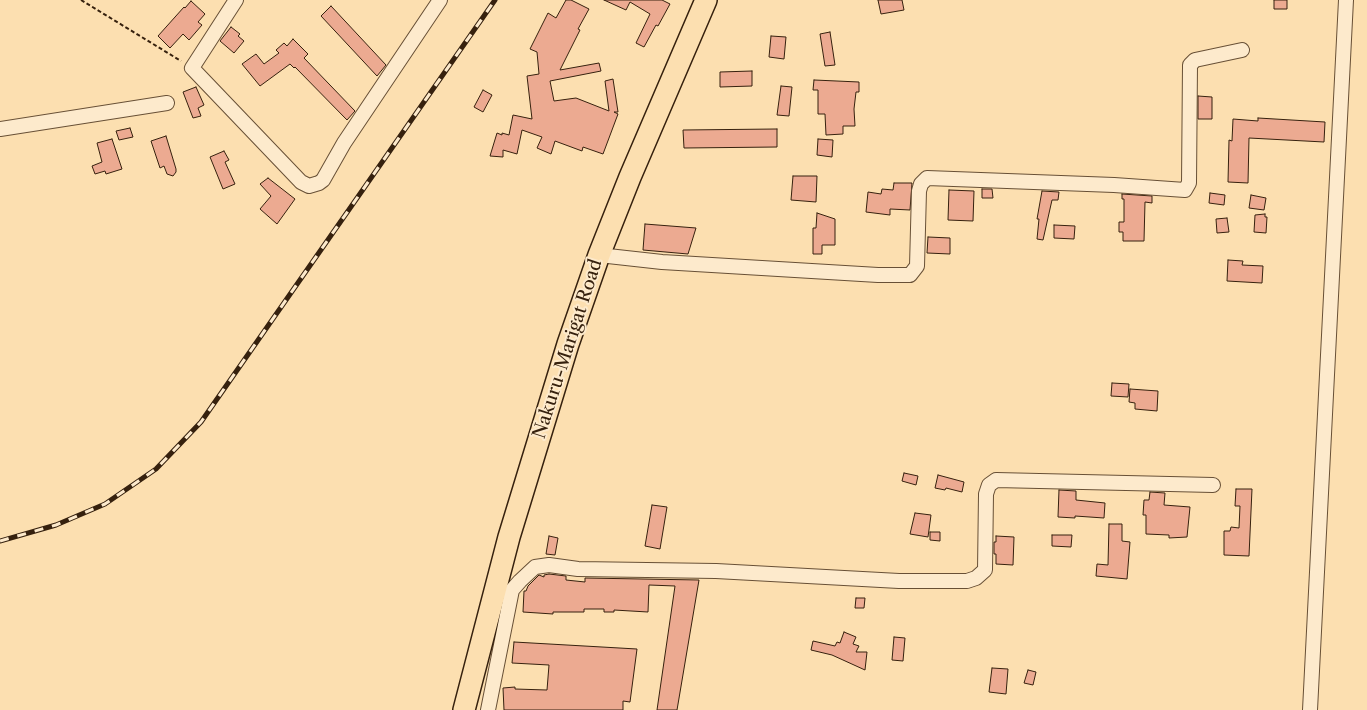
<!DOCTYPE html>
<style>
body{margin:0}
canvas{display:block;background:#fcdfb0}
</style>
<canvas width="1367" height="710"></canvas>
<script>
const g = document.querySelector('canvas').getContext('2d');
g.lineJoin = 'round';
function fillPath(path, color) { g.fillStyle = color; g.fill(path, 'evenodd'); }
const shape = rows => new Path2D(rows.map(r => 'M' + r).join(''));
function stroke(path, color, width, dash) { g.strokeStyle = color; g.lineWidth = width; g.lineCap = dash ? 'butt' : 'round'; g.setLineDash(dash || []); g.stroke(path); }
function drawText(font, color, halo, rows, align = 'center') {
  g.font = font + ' "Libre Caslon Text",serif'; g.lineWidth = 4; g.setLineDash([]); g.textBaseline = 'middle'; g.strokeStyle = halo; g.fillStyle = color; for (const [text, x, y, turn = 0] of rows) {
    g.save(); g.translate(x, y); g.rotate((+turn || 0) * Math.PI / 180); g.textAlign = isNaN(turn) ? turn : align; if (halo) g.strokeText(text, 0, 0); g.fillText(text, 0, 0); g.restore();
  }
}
const building = shape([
 [566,0,571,0,589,9,578,29,580,30,560,70,599,63,601,71,550,81,554,101,576,98,609,111,605,81,613,79,618,112,614,112,618,114,603,154,583,147,582,151,555,141,551,154,537,148,542,137,522,130,517,154,503,150,503,157,490,156,497,133,502,135,502,133,509,135,513,115,532,119,527,76,539,74,537,52,530,49,548,13,556,18,566,0],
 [604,0,662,0,670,4,658,26,656,25,644,47,636,43,650,14,630,2,626,10,604,0],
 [878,0,902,0,904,10,881,14,878,0],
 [1274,0,1287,0,1287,9,1274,9,1274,0],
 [191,1,205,14,198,22,202,25,189,40,183,34,170,48,158,36,184,7,185,8,191,1],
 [331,6,386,65,377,76,321,16,331,6],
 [231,27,240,34,238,36,244,41,234,53,220,41,231,27],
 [830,32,835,65,825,66,820,34,830,32],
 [771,36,786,37,784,59,769,57,771,36],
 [293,39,308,54,304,58,355,111,347,120,295,67,294,68,290,64,260,86,242,64,256,54,264,64,279,53,276,50,284,43,287,46,293,39],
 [752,71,752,86,720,87,720,72,752,71],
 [814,80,859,82,859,92,856,92,854,109,855,126,843,126,843,134,826,135,825,114,818,114,818,90,813,90,814,80],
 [781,86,792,87,789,116,777,115,781,86],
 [196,87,204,105,198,108,201,116,193,118,183,92,196,87],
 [483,90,492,95,483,112,474,107,483,90],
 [1198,96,1212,97,1212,119,1198,119,1198,96],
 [1258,118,1325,122,1324,142,1249,138,1248,183,1228,182,1229,140,1232,141,1233,119,1258,121,1258,118],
 [130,128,133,137,119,140,116,131,130,128],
 [777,129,777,147,684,148,683,130,777,129],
 [166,136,176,169,176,172,173,176,167,174,164,166,160,168,151,141,166,136],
 [112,139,122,169,106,174,105,171,95,174,92,166,102,162,97,143,112,139],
 [818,139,833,140,832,157,817,155,818,139],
 [224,151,229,160,225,162,235,184,223,189,210,157,224,151],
 [793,176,817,176,816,202,791,200,793,176],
 [268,178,295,199,277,224,260,209,271,196,260,184,268,178],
 [894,183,912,183,910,210,890,209,890,215,866,212,868,192,881,194,882,189,893,190,894,183],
 [982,189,992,189,993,198,982,198,982,189],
 [949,190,974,191,973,221,948,220,949,190],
 [1042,191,1059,192,1058,200,1052,200,1043,240,1037,239,1039,219,1037,219,1042,191],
 [1210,193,1225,195,1224,205,1209,203,1210,193],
 [1122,194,1152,196,1152,203,1145,202,1144,241,1123,241,1123,232,1119,232,1119,222,1124,222,1124,199,1122,199,1122,194],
 [1251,195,1266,198,1264,210,1249,208,1251,195],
 [817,213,835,219,835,245,822,245,822,254,813,254,813,228,816,228,817,213],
 [1265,214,1265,217,1267,217,1266,233,1254,232,1255,215,1265,214],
 [1227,218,1229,232,1217,233,1216,219,1227,218],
 [645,224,696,228,688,254,643,250,645,224],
 [1054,225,1075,226,1074,239,1054,238,1054,225],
 [928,237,950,238,950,254,927,253,928,237],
 [1228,260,1243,261,1242,265,1263,266,1262,283,1227,281,1228,260],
 [1112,383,1129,384,1128,397,1111,396,1112,383],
 [1130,389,1158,391,1157,411,1135,409,1135,403,1129,402,1130,389],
 [904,473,918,476,916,485,902,481,904,473],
 [938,475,964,482,962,492,946,488,945,490,935,488,938,475],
 [1236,489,1252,489,1249,556,1224,555,1224,531,1230,531,1231,527,1239,528,1240,506,1235,506,1236,489],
 [1059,490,1076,491,1076,500,1105,503,1104,518,1075,516,1075,518,1058,517,1059,490],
 [1150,492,1165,493,1164,505,1190,507,1187,537,1169,538,1169,535,1146,534,1146,515,1143,515,1144,500,1149,500,1150,492],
 [652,505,667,507,660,549,645,546,652,505],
 [915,513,931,515,928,537,910,534,915,513],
 [1109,524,1122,524,1122,541,1130,542,1127,579,1096,576,1097,564,1108,565,1109,524],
 [930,532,940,532,940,541,930,540,930,532],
 [1052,535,1072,535,1071,547,1052,546,1052,535],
 [549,536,558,538,555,555,546,554,549,536],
 [996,536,1014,537,1013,565,996,564,996,554,994,554,994,542,996,542,996,536],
 [549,574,566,576,566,580,585,582,585,578,699,580,677,710,657,710,675,586,649,585,648,612,614,610,614,612,604,612,604,609,584,609,584,612,553,612,553,614,523,612,524,591,526,591,528,586,539,575,544,577,544,575,549,574],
 [856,598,865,598,864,608,855,608,856,598],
 [844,632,856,637,853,644,859,646,856,652,867,652,865,670,832,655,811,650,813,641,835,646,837,642,840,643,844,632],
 [894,637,905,638,903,661,892,660,894,637],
 [514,642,637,649,630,702,623,701,623,710,504,710,503,688,515,687,515,689,547,690,549,665,512,663,514,642],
 [992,668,1008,669,1006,694,989,692,992,668],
 [1028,670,1036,672,1033,685,1024,683,1028,670]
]);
fillPath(building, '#ecaa91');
stroke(building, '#36210e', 1);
const street = shape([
 [236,0,192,68,301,182,309,186,319,183,323,180,344,143,440,0],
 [0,129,167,103],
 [599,255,662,262,878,275,910,275,917,266,919,191,921,184,927,178,1114,185,1185,190,1189,183,1190,65,1195,60,1242,50],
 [488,710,512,590,520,581,535,567,549,565,578,569,716,571,899,581,967,581,976,578,985,570,986,494,989,485,996,480,1213,485],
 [1310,710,1346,0]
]);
const primary = shape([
 [464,710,509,537,568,344,599,255,630,177,706,0]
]);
stroke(street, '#685036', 16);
stroke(primary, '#36210e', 24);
stroke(shape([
 [81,0,181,61]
]), '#36210e', 2, [4, 2.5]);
stroke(street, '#fdeacc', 14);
stroke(primary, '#fcdfb0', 21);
const rail = shape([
 [0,541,56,525,105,504,156,469,201,422,495,0]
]);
stroke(rail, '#36210e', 5);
stroke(rail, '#fdeacc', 3, [9]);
drawText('18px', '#36210e', '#fdeacc', [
 ["Nakuru-Marigat Road",568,349,-72]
]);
</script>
